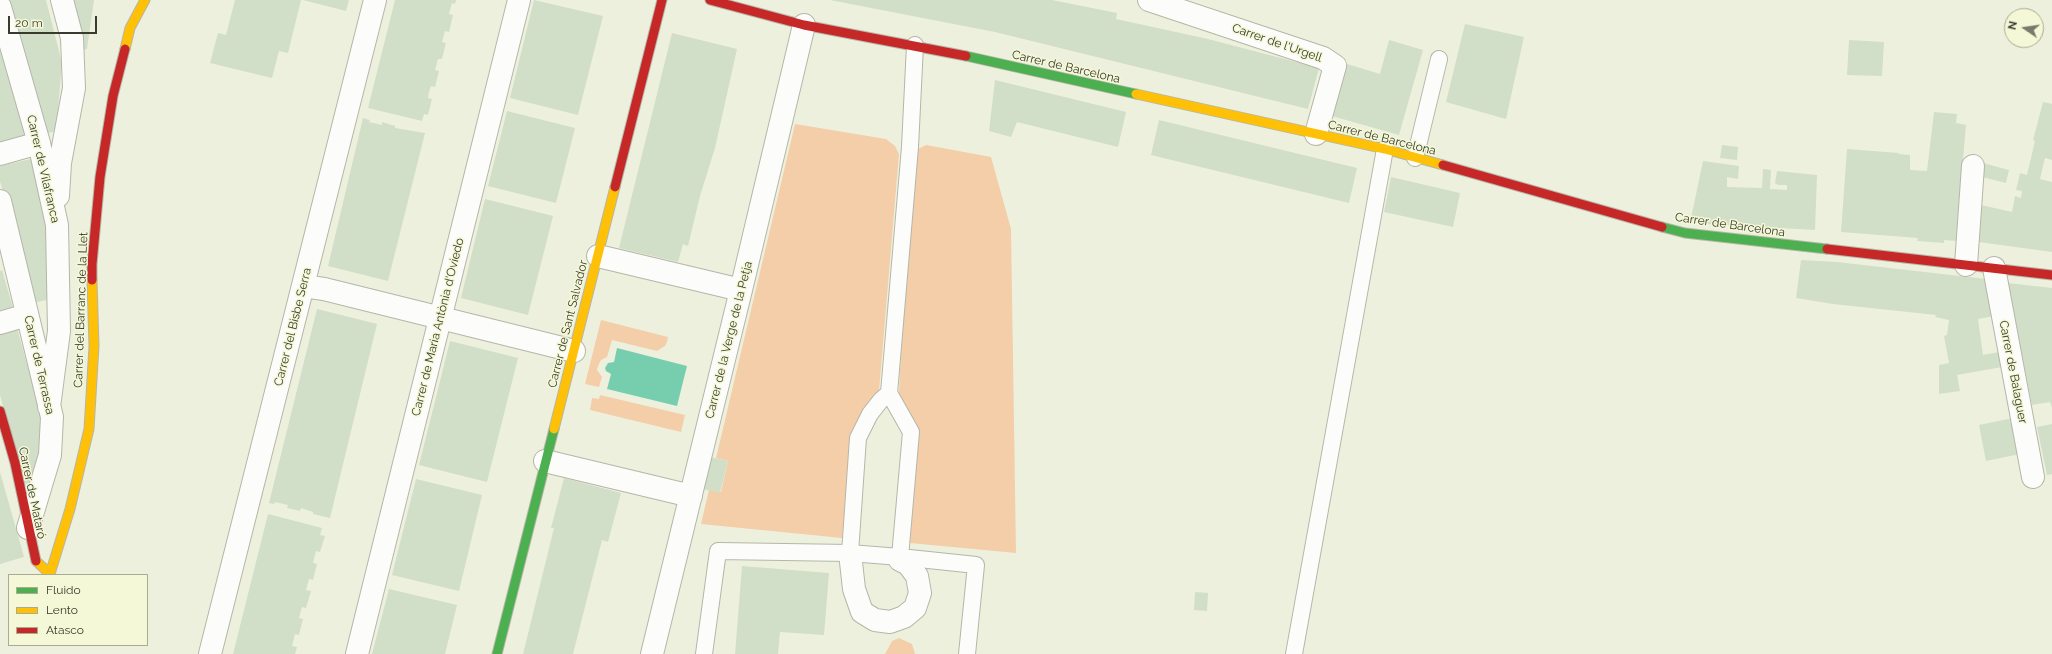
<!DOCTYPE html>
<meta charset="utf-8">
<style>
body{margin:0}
#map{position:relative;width:2052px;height:654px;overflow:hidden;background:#eef0de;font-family:Raleway,sans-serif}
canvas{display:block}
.legend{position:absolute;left:8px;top:574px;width:140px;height:72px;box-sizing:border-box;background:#f4f8d6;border:1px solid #a9ac93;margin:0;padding:5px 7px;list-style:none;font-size:12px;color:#393b2e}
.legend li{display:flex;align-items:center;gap:8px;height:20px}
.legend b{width:20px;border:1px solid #a9ac93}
.north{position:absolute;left:2004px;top:8px;width:40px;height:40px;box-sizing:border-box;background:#f4f8d6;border:1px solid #a9ac93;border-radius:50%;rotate:283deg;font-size:11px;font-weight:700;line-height:16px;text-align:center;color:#393b2e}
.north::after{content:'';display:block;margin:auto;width:14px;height:18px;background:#787a6c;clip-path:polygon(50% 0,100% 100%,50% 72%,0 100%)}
.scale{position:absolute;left:8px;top:16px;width:89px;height:18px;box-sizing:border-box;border:2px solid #393b2e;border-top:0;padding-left:5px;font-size:12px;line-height:14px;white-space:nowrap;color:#393b2e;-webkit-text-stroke:3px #f4f8d6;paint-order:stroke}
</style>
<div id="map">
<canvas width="2052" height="654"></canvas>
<ul class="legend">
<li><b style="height:5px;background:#4caf50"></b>Fluido</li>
<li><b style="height:5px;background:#ffc107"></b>Lento</li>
<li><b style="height:5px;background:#c62828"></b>Atasco</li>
</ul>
<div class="north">N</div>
<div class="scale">20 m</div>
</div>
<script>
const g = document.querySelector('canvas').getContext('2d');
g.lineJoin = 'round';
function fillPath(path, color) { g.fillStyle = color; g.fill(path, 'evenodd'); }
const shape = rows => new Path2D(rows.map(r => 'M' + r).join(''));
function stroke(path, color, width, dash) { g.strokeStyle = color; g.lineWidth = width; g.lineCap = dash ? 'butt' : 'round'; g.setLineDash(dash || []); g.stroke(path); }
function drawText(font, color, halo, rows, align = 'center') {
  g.font = font + ' Raleway,sans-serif'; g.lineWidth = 3; g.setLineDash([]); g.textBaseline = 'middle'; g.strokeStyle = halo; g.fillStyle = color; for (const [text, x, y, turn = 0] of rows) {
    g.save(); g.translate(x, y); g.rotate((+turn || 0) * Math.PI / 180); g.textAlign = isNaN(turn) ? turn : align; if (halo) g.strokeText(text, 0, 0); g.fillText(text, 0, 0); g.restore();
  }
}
fillPath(shape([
 [795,124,886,139,895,146,899,154,879,391,851,445,842,538,701,524,709,490,721,492,728,461,716,458],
 [926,145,991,157,1011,229,1016,553,910,543,918,444,915,430,902,406,899,393,900,370,916,150],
 [601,320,668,337,667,342,665,346,657,351,612,340,607,357,601,360,598,366,597,370,602,377,599,387,585,384],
 [600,395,685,415,681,432,590,410,592,398,599,399],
 [899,638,912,644,915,654,885,654,892,641]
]), '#f3cea9');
fillPath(shape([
 [617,348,687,366,677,406,607,389,611,374,606,371,605,368,608,363,614,362]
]), '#77ceae');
fillPath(shape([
 [10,0,46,0,62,63,56,131,45,134],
 [68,0,94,0,87,49,83,50],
 [235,0,301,0,288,53,279,51,272,78,210,63,218,33,226,35],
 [303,0,349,0,346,11],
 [395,0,456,0,455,4,452,3,449,14,453,15,449,32,445,31,442,42,446,43,442,59,438,59,435,70,439,71,435,87,431,86,429,92,428,98,432,99,428,115,424,114,422,121,368,108],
 [534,0,603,16,578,115,510,98],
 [830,0,1052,0,1117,13,1116,19,1208,39,1319,68,1308,109,995,32],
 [1465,24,1524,37,1506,119,1446,102],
 [672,33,737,49,715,148,700,196,688,246,683,244,678,262,619,248],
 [1389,40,1423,50,1399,135,1332,116,1347,64,1380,74],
 [1849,40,1884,42,1882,76,1847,75],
 [0,41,26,139,0,145],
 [995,80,1126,112,1118,147,1017,122,1011,137,989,131],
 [2043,102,2052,104,2052,160,2045,158,2040,179,2052,182,2052,252,1979,242,1981,205,2012,212,2015,196,2021,198,2022,191,2016,190,2020,173,2027,175,2035,141,2033,140],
 [507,111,575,128,556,203,488,186],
 [1934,112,1957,114,1956,123,1966,125,1956,241,1944,240,1944,243,1917,241,1918,238,1841,232,1847,149,1899,153,1898,154,1910,155,1910,170,1927,171],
 [363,118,370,120,369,122,382,125,382,122,395,126,395,128,425,133,388,281,328,266],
 [1159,120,1357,168,1349,203,1151,155],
 [1722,145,1738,147,1737,160,1720,158],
 [31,159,52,236,55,298,33,303,0,181,0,166],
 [1703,161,1739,166,1738,179,1727,177,1727,187,1762,188,1763,169,1771,170,1770,189,1787,190,1787,185,1778,185,1775,183,1777,171,1817,175,1815,230,1690,223],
 [1983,163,2009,170,2006,183,1982,177],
 [1391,177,1460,193,1453,227,1384,212],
 [485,199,553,216,528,315,461,298],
 [1801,260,1837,262,1986,279,1994,316,1978,319,1983,355,1999,352,2002,367,1957,375,1960,391,1939,394,1939,365,1949,363,1944,336,1947,335,1949,320,1935,317,1936,315,1833,304,1796,298],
 [2,270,13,308,0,312,0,271],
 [2008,283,2052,288,2052,408,2050,402,2032,405],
 [317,309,377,324,330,518,313,514,313,512,301,508,300,511,287,508,288,505,275,502,274,504,269,503],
 [17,328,46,434,38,482,24,484,0,395,0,333],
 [450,341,518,358,487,482,419,465],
 [2013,418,2020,454,1986,461,1979,425],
 [2052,424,2052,474,2047,475,2037,427],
 [710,457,728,461,720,493,703,489],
 [0,472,24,557,0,564],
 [564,478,621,493,608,542,602,540,573,654,523,654,554,528,551,528],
 [416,479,482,495,459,591,392,575],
 [268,514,322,528,320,535,325,536,320,552,316,551,313,563,317,564,313,580,309,579,306,590,311,591,306,608,302,607,299,618,303,619,299,635,295,634,292,646,297,647,295,654,233,654],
 [742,566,829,573,824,635,780,632,778,654,735,654],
 [389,589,457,605,445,654,372,654],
 [1195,592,1208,593,1207,611,1194,610]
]), '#d1dec8');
const lane = shape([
 [1415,158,1439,59],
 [889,393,911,432,900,557,850,553,858,438,870,414,881,400,889,393,910,147,915,45],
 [900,557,976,565,967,654],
 [704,654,718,551,850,553],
 [1294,654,1385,149]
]);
const street = shape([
 [1149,0,1323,58,1335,66,1316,134],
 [0,7,39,143,57,225,59,331,49,407],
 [0,154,39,143],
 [58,196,60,163,74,88,72,38,62,0],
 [0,201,52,417,50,455,28,528],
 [598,256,741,290],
 [1966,265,1973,166],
 [1994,268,2033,477],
 [303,286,324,289,574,351],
 [0,323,27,315],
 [545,461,691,496],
 [850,553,854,589,862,612,875,620,890,622,904,617,915,608,920,593,917,576,908,564,900,560,900,557],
 [210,654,375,0],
 [357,654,519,0],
 [652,654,741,290,804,25]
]);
const fast = shape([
 [966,56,1136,94],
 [1662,227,1685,233,1827,249],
 [497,654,554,429]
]);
const slow = shape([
 [125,49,130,28,145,0],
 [1136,94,1385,149,1443,165],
 [554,429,615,187],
 [36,561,50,574,70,509,89,429,94,346,92,280]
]);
const jam = shape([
 [710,0,804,25,966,56],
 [1443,165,1662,227],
 [615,187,662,0],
 [1827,249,2052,275],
 [92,280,92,264,100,177,113,96,125,49],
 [0,411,15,463,36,561]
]);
stroke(lane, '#b5b6a8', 18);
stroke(street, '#b5b6a8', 24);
stroke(fast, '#b5b6a8', 11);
stroke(slow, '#b5b6a8', 11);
stroke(jam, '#b5b6a8', 11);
stroke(lane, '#fcfdfa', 16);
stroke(street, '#fcfdfa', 22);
stroke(fast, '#4caf50', 9);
stroke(slow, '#ffc107', 9);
stroke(jam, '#c62828', 9);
drawText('12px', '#393b2e', '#f4f8d6', [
 ["Carrer de l'Urgell",1277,43,19],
 ["Carrer de Barcelona",1066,67,13],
 ["Carrer de Barcelona",1382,138,14],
 ["Carrer de Vilafranca",43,169,77],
 ["Carrer de Barcelona",1730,225,8],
 ["Carrer del Barranc de la Llet",81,310,-88],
 ["Carrer de Sant Salvador",568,324,-76],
 ["Carrer del Bisbe Serra",293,327,-76],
 ["Carrer de Maria Antònia d'Oviedo",438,327,-76],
 ["Carrer de la Verge de la Petja",729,340,-76],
 ["Carrer de Terrassa",39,365,77],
 ["Carrer de Balaguer",2013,372,79],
 ["Carrer de Mataró",32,493,78]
]);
</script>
